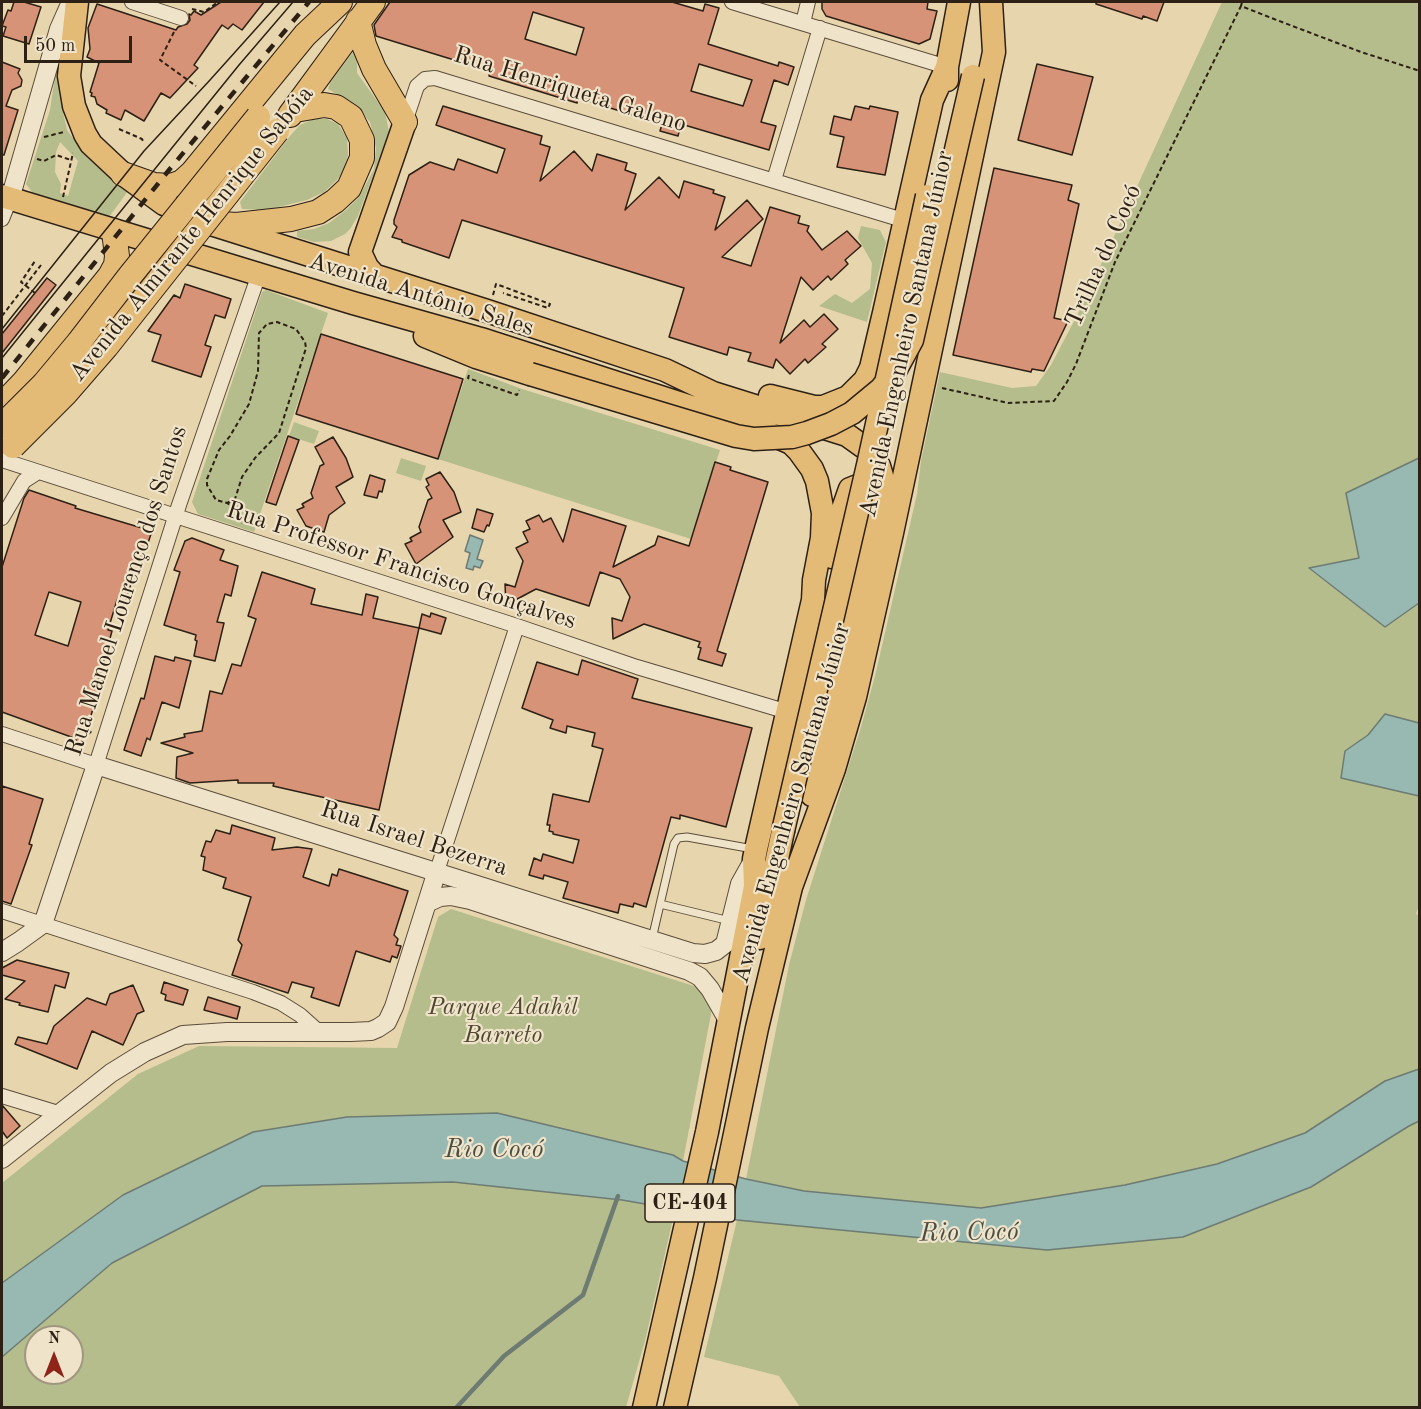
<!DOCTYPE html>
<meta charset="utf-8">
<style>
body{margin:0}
#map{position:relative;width:1421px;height:1409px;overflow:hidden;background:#e7d5ae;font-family:"Old Standard TT",serif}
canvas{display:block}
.frame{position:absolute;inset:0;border:3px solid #2d2014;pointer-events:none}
.north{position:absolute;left:24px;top:1325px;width:60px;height:60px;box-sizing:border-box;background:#efe4ca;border:2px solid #a19681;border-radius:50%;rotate:0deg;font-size:16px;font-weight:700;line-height:24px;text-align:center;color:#2d2014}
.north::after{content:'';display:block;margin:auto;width:21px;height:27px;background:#8f2418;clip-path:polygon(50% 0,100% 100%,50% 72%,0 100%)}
.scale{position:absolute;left:24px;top:36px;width:108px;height:27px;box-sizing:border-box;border:3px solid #2d2014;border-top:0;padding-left:8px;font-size:18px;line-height:21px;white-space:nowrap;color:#2d2014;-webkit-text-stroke:4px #efe4ca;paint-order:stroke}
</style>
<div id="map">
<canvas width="1421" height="1409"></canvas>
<div class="frame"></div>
<div class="north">N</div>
<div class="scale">50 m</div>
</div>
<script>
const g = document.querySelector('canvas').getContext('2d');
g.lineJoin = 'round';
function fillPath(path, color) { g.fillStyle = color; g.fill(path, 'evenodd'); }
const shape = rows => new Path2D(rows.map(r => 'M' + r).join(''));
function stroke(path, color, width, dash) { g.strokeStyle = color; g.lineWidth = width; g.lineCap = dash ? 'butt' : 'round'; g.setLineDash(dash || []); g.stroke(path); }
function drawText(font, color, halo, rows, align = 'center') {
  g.font = font + ' "Old Standard TT",serif'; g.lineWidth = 4.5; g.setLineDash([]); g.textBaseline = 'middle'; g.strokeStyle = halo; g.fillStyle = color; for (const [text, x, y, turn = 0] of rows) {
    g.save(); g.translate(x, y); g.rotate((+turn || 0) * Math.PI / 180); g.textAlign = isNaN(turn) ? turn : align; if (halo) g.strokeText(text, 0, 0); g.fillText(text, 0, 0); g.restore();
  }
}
fillPath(shape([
 [1222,2,1419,2,1419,458,1347,493,1359,558,1309,569,1385,627,1419,603,1419,723,1385,714,1368,735,1345,751,1342,778,1419,796,1420,902,1416,914,1420,916,1419,1069,1385,1081,1305,1133,1217,1164,1125,1185,981,1208,804,1191,746,1179,789,965,806,900,861,727,875,676,917,494,921,461,940,372,1012,388,1036,386,1051,365,1081,308],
 [59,50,59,94,67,130,88,158,128,191,109,217,32,192,26,184,50,110],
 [60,142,78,161,68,196,60,193,61,184,55,172,56,152],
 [354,51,357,63,357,73,385,112,389,132,358,216,350,229,345,234,331,241,314,242,297,237,297,231,314,229,329,223,346,210,359,197,374,169,376,148,370,122,356,105,328,89,330,83],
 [314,119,327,119,338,124,347,138,348,155,345,169,337,180,324,192,307,200,266,210,242,209,240,202,290,136,300,125],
 [861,226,880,230,886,242,867,322,819,306,835,294,852,303,870,289,872,263,858,238],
 [266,290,328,313,254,532,198,514,192,502,262,292],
 [468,369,522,389,720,450,691,539,438,459],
 [294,422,319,431,314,444,289,436],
 [401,458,426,466,421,481,396,473],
 [451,909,697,987,712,1009,683,1161,673,1155,497,1113,348,1117,253,1132,123,1195,2,1283,2,1183,138,1074,199,1046,397,1048,438,917],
 [1419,1121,1419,1407,800,1407,779,1376,704,1357,737,1220,1047,1250,1183,1237,1311,1187,1409,1126],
 [453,1182,622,1200,675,1210,645,1341,626,1407,2,1407,2,1357,112,1263,261,1186],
 [36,1337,72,1337,72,1373,36,1373]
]), '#b4bd8b');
const water = shape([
 [1419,458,1419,603,1385,627,1309,568,1359,558,1346,493,1419,458],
 [470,535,483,540,477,559,483,561,480,568,474,566,473,570,466,568,470,553,465,551,470,535],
 [1385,714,1419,723,1419,796,1341,778,1345,751,1368,735,1385,714],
 [1419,1069,1419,1121,1409,1126,1311,1187,1183,1237,1047,1250,737,1220,622,1200,453,1182,262,1186,112,1263,2,1357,2,1283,123,1195,253,1132,347,1117,497,1113,673,1155,683,1161,746,1179,804,1191,981,1208,1125,1185,1217,1164,1305,1133,1385,1081,1419,1069]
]);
fillPath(water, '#98b8b2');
stroke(water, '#6d7b73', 1.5);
stroke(shape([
 [456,1408,504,1356,583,1295,618,1196]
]), '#6d7b73', 4.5);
const building = shape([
 [14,2,24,2,41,7,29,44,3,36,6,27,2,26,8,10,11,11,14,2],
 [221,2,264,2,242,30,233,24,228,29,222,25,194,65,198,68,170,98,161,93,144,121,125,110,121,120,106,113,107,110,97,104,95,97,91,96,92,93,90,92,99,63,87,57,90,49,88,28,97,4,176,30,178,27,187,24,190,20,189,14,191,15,194,11,201,15,221,2],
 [390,2,672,2,703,11,705,4,719,8,708,44,778,66,779,62,794,67,788,85,774,80,761,122,776,126,769,150,681,124,678,136,660,131,662,124,578,98,577,103,489,76,490,71,376,36,374,25,390,2],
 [533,12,584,28,576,55,525,39,533,12],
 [699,64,752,80,743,106,691,91,699,64],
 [822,2,928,2,927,9,937,11,930,39,919,44,826,16,822,9,822,2],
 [1096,2,1164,2,1157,21,1143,16,1142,19,1096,4,1096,2],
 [2,62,20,69,18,73,22,80,21,86,12,90,6,106,18,110,4,155,2,155,2,62],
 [1037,64,1093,77,1072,155,1018,140,1037,64],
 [443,106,542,136,540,144,550,147,540,181,574,151,592,171,597,154,627,163,625,170,636,174,625,210,659,177,679,198,684,181,714,190,713,193,725,197,715,230,747,200,763,219,722,257,751,266,770,207,800,216,798,223,809,226,807,231,822,250,847,231,861,246,845,260,848,264,831,280,828,276,813,290,801,277,780,343,804,320,810,327,824,314,838,329,822,344,826,347,808,363,805,359,790,374,776,359,773,368,748,361,751,353,729,347,727,355,669,337,684,288,462,220,449,258,402,242,402,240,392,237,397,227,394,224,394,220,409,175,430,162,454,170,458,159,497,173,505,149,436,125,443,106],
 [855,106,869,109,870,106,898,112,885,175,837,167,844,137,830,134,834,116,851,120,855,106],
 [994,168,1072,185,1068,200,1079,204,1054,318,1068,321,1044,371,1032,369,1031,372,953,355,994,168],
 [47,278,56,285,2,353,2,334,47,278],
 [185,284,231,299,225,318,215,315,205,345,211,347,201,377,152,361,161,335,148,331,174,295,180,298,185,284],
 [321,334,463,379,438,459,296,414,321,334],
 [288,436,299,440,276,505,266,502,288,436],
 [333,437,346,458,353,477,336,487,345,503,329,515,324,532,306,526,297,510,304,507,302,504,313,498,311,493,320,466,324,464,315,447,333,437],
 [715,462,731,467,730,470,768,482,717,651,726,654,722,666,698,659,701,648,698,647,700,642,644,624,613,639,612,618,622,621,630,597,620,579,600,572,589,606,536,589,506,605,505,584,515,587,523,561,516,548,528,542,523,532,530,529,526,521,539,515,543,522,551,518,563,542,572,509,626,526,613,567,655,545,658,536,689,546,715,462],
 [440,472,454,492,461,512,443,520,453,537,416,564,405,544,412,541,410,538,421,532,419,527,428,500,432,498,426,487,429,485,426,479,440,472],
 [370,475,385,480,382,492,379,491,377,498,364,495,370,475],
 [29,490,76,506,75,508,152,531,142,561,136,578,133,577,125,603,117,600,108,630,112,631,97,686,100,687,87,728,91,732,79,743,74,738,2,712,2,567,24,498,29,490],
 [49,592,81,602,68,646,35,635,49,592],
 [477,509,493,514,489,526,487,525,484,532,472,528,477,509],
 [192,538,224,550,220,560,238,566,231,596,225,594,217,622,224,623,215,661,194,656,197,641,195,640,196,635,164,625,180,572,174,570,185,541,192,538],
 [262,572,315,589,311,604,362,615,366,594,378,597,373,618,419,628,379,810,273,786,274,783,238,783,238,780,190,783,176,778,177,757,193,753,161,743,185,737,184,734,202,731,210,691,222,694,232,664,241,666,256,619,248,616,262,572],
 [431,613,446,618,441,634,419,628,422,614,430,617,431,613],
 [155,656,174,661,175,657,191,661,179,708,162,702,150,740,147,738,141,756,124,750,141,698,144,699,155,656],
 [582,660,638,679,632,698,752,728,726,827,680,815,680,819,671,817,646,907,634,903,633,907,620,904,618,913,563,898,568,882,544,875,543,879,529,875,534,858,541,861,543,854,573,863,579,840,553,834,553,832,549,831,550,825,547,825,553,794,589,802,603,749,592,746,595,733,567,726,566,733,550,728,553,720,522,708,537,662,578,675,582,660],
 [2,786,43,799,29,844,32,845,11,904,2,901,2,786],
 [232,825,275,838,272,850,297,847,312,849,303,877,329,886,332,874,337,876,339,869,408,891,394,935,398,939,396,945,401,946,397,958,392,956,390,962,356,951,339,1006,311,997,314,988,292,982,288,993,232,975,242,945,238,940,251,897,223,888,226,878,203,870,205,857,201,856,206,841,211,842,216,830,230,834,232,825],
 [17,960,69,973,65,988,55,985,48,1012,19,1005,20,1003,5,999,25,981,2,975,2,968,17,960],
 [164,982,188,990,183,1005,165,1000,166,995,161,993,164,982],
 [133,985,144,1011,137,1014,123,1045,92,1031,77,1069,15,1044,18,1037,47,1044,54,1026,87,998,106,1005,110,994,133,985],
 [208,997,240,1007,237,1019,204,1010,208,997],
 [2,1105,20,1126,7,1138,2,1131,2,1105]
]);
fillPath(building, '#d79377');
stroke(building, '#2d2014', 1.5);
const service = shape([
 [660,904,730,921],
 [652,939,674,844,678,838,687,837,753,849]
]);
const minor = shape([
 [132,2,181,18],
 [732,2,947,67],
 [803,23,808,2],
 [405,122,417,86,425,79,435,78,906,221],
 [774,180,820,28],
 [2,219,10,199],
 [2,460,517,626,637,667,788,712],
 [2,518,24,481,38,472],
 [2,734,96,765,179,505,259,274],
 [437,871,517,626],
 [2,911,253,992,281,1003,300,1015,319,1032],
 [2,1096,58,1113]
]);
const tertiary = shape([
 [10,199,59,29,71,2],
 [427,903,440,897,451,896,470,900,689,971,700,977,710,989,729,1022],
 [2,952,18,942,43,924,96,765,693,953,705,954,716,951,725,944,740,884,754,859],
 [2,1159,111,1073,145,1052,183,1035,227,1032,351,1032,371,1031,378,1028,387,1022,394,1007,437,871]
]);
const primary = shape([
 [77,2,69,76,74,106,85,134,91,144,123,174,164,204,208,223,487,311,665,370,713,393,847,435,868,450,879,466,882,476,883,497,863,583,851,623,812,795],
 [947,80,947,67,959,2],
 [2,196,353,303,481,339,759,429,791,443,799,451,812,469,817,481,823,513,822,538,814,580,813,600,756,849,754,859,755,886,707,1132,644,1408],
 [376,277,367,267,360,252,405,122],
 [425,336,476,357,530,374],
 [770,396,814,407,823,407,848,397,865,380,871,368,884,313,932,100,947,67],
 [832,557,843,509,850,489,860,485,867,488,871,500],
 [760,938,783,831],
 [675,1408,705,1278,757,1028,791,887,834,769,855,697,892,533,994,52,991,2]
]);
const trunk = shape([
 [358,21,364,45,374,69,405,122],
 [290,115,373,2],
 [123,174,154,185,171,186,182,182,192,173,305,35,340,2],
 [208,223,236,225,291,219,318,212,335,201,349,188,362,158,362,140,351,117,336,107,324,105,295,110],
 [2,405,24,382,110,276,116,265,117,256,114,231]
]);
stroke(service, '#5c4d3a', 9);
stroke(minor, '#5c4d3a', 16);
stroke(tertiary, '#5c4d3a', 20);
stroke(primary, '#2d2014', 25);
stroke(trunk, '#2d2014', 26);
stroke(shape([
 [1242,2,1241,6,1274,19,1361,52,1420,71],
 [192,9,204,12,218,2],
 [174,32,160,60,196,86],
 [119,129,142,139,144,143],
 [44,137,64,132],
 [37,159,44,161,56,155,71,160],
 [63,197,73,153],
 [35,293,21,282,35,261],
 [493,295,496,284,550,304,548,308,503,293],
 [2,316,41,265],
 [469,375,468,378,517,395,519,390],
 [942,388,1008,403,1054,401,1067,382,1076,364,1115,262,1241,6],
 [227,503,235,499,242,477,255,458,279,433,306,348,305,342,296,329,277,322,267,324,259,333,258,371,249,404,230,436,219,450,207,479,207,485,216,500,227,503,235,508,235,499],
 [236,509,242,523]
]), '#2d2014', 2, [4.5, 3]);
stroke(service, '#efe4ca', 7);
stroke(minor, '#efe4ca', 14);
stroke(tertiary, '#efe4ca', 18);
stroke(primary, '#e4ba77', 22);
stroke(trunk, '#e4ba77', 24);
stroke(shape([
 [2,329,144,151,210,80,280,2],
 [2,358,239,65,293,2]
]), '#2d2014', 1.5);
stroke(shape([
 [2,378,169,170,309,2]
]), '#2d2014', 4.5, [10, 10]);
const primaryBridge = shape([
 [530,374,736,436,754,439,792,437,807,433,831,424,852,413,881,389,894,373,912,340,973,76],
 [783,831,868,465,927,196]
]);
const trunkBridge = shape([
 [2,426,44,384,79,342,129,277,258,117],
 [13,446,66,393,106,347,277,131]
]);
stroke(primaryBridge, '#2d2014', 25, []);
stroke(trunkBridge, '#2d2014', 26, []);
stroke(primaryBridge, '#e4ba77', 22);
stroke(trunkBridge, '#e4ba77', 24);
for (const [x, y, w] of [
 [690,1203,90]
]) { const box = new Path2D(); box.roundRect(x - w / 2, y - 19, w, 38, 4.5); g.fillStyle = '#efe4ca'; g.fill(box); stroke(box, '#2d2014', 1.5); }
drawText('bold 22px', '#2d2014', null, [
 ["CE-404",690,1203]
]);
drawText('24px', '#2d2014', '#efe4ca', [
 ["Rua Henriqueta Galeno",570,90,17],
 ["Avenida Almirante Henrique Sabóia",192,234,-51],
 ["Trilha do Cocó",1104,256,-66],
 ["Avenida Antônio Sales",421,295,17],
 ["Avenida Engenheiro Santana Júnior",907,334,-78],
 ["Rua Professor Francisco Gonçalves",401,566,18],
 ["Rua Manoel Lourenço dos Santos",127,591,-72],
 ["Avenida Engenheiro Santana Júnior",792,803,-74],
 ["Rua Israel Bezerra",414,839,18]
]);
drawText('italic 24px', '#4f4732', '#efe4ca', [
 ["Parque Adahil",503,1008],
 ["Barreto",503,1036]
]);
drawText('italic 26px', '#4d4e43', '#efe4ca', [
 ["Rio Cocó",494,1150],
 ["Rio Cocó",969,1233,-1]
]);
</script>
